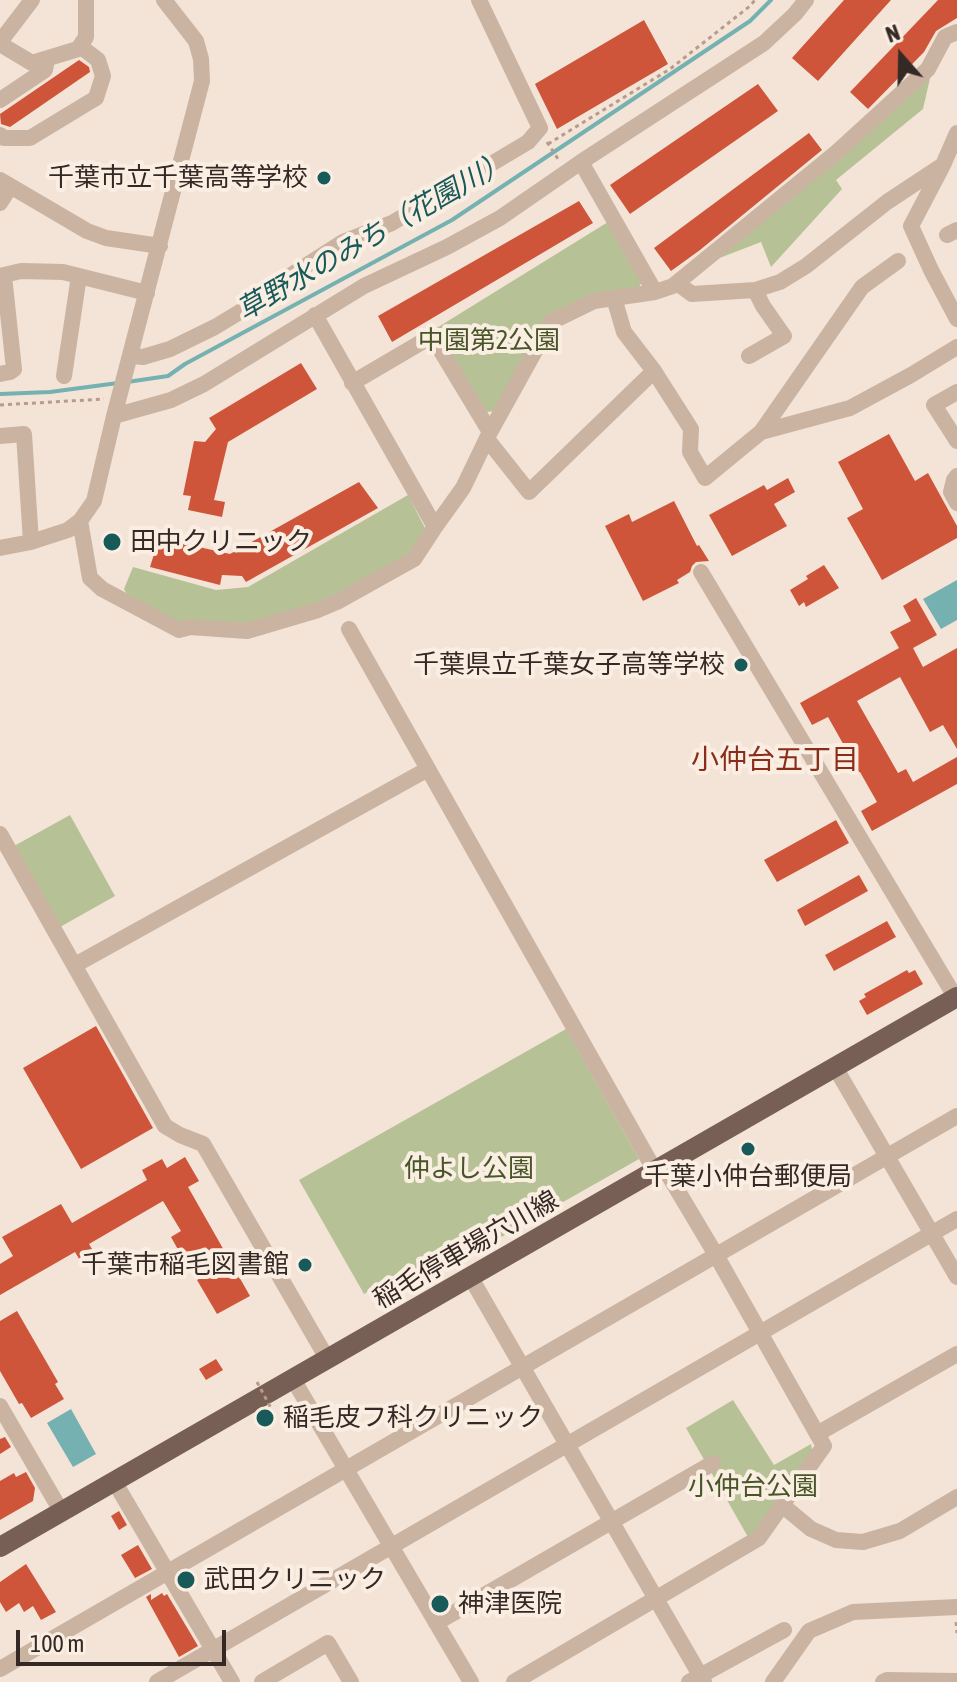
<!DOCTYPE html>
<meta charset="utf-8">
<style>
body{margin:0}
#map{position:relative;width:957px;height:1682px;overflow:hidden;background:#f3e4d7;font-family:"Asap Condensed",sans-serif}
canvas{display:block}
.north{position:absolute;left:861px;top:16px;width:80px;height:80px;-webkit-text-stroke:6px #faeee3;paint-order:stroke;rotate:340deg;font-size:22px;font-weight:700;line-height:32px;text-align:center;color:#352925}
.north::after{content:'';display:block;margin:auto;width:28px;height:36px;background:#352925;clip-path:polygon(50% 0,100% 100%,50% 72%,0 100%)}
.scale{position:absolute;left:16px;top:1630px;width:210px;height:36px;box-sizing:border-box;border:4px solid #352925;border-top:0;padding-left:10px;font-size:24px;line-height:28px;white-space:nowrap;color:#352925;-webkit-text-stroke:6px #faeee3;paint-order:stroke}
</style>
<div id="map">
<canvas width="957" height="1682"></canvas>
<div class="north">N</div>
<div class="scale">100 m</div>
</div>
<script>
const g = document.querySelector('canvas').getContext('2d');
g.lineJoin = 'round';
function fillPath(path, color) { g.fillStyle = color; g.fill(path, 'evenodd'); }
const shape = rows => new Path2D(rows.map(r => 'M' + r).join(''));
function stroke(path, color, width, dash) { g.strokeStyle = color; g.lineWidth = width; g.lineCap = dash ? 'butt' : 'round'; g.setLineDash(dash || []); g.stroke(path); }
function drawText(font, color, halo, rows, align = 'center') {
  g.font = font + ' "Asap Condensed","Noto Sans JP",sans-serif'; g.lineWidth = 8; g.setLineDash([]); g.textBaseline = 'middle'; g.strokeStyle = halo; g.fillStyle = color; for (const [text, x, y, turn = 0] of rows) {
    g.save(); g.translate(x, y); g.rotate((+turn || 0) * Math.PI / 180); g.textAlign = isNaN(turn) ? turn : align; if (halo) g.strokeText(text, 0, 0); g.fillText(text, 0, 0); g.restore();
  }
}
fillPath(shape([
 [931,74,923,109,836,180,842,189,771,267,761,242,709,262],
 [608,222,643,281,638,288,545,322,495,411,487,412,435,329],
 [408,495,425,528,409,554,332,598,248,626,182,624,130,600,124,589,133,567,216,590,248,587],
 [70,815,115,896,60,927,14,846],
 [566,1029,639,1159,392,1299,383,1284,364,1294,299,1180],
 [733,1400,774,1465,811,1444,813,1455,753,1534,748,1537,686,1428]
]), '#b6c296');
fillPath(shape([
 [957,580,957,620,941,629,923,599],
 [71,1409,96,1454,73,1467,47,1423]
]), '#74b1b0');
stroke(shape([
 [127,382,168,376,185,364,452,220,750,21,771,0],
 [0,394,50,392,118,383]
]), '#74b1b0', 4);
fillPath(shape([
 [844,0,891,0,818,81,792,58],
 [938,0,957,0,957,18,936,31,924,52,868,109,850,92],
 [644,20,668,64,557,129,535,84],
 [79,60,89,67,90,72,10,127,1,124,0,114],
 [758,84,778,111,630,214,610,185],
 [809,133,822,150,700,250,671,271,654,248],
 [579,201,593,223,392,342,378,316],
 [301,363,317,389,228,442,214,500,225,502,222,517,188,510,191,496,183,495,194,441,205,442,216,429,209,418],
 [889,434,915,481,928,473,957,526,957,538,882,580,847,518,863,509,838,462],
 [788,478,795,492,774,504,787,526,732,556,709,515,764,485,767,490],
 [359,482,378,508,246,582,242,576,222,575,220,585,150,567,159,538,230,554],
 [674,501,697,546,699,545,709,561,696,562,692,566,690,572,677,580,679,583,643,601,605,526,629,514,632,522],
 [824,565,839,588,806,607,804,602,799,606,790,590,808,579,806,576],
 [916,598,937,635,913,648,923,667,957,648,957,749,943,725,930,732,900,677,857,701,898,773,906,769,913,782,957,757,957,784,872,831,861,811,877,802,860,772,859,772,828,717,812,725,800,703,899,648,890,632,911,621,903,606],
 [836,820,849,843,777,882,764,860],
 [859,875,868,891,805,926,797,910],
 [887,921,896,937,834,971,825,955],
 [907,970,909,973,915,970,923,984,867,1015,859,1001,866,997,864,994],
 [96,1026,153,1128,81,1169,23,1068],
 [185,1157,199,1181,188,1187,250,1296,217,1314,197,1280,206,1275,195,1256,185,1262,171,1237,181,1231,163,1201,89,1244,95,1254,81,1262,75,1252,0,1295,0,1264,13,1256,2,1237,61,1204,72,1223,147,1180,142,1170,162,1159,167,1168],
 [17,1311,58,1382,55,1384,64,1399,31,1418,22,1403,19,1404,0,1371,0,1321],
 [216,1359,223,1370,206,1380,199,1369],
 [5,1437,11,1447,0,1454,0,1439],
 [26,1472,35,1488,33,1501,0,1520,0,1481,14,1473,16,1477],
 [119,1511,127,1525,119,1530,111,1516],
 [138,1545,152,1569,135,1578,121,1555],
 [26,1564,56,1612,41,1620,33,1606,24,1612,19,1603,6,1612,0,1602,0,1582],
 [162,1593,164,1596,167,1594,198,1646,179,1657,146,1597,151,1594,151,1600]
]), '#ce5539');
stroke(shape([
 [547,142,558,159],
 [548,144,670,69,750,6,755,0],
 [0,405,104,399],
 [956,1622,957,1633]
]), '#b79c8c', 3, [4, 4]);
stroke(shape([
 [0,42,32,0],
 [0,44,32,63,78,49,86,37,86,0],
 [0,100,45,70,47,59],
 [0,135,4,138,30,138,96,98,103,76,98,60,80,46],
 [581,162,655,292],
 [942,167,911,226,931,270,957,319],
 [0,180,87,231,106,238,160,246],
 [0,203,10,187],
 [947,235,957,230],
 [898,261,862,287,761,432,705,478,690,452,691,429,654,371,624,332,614,298,655,292,673,286,837,152,928,69,945,37,957,32],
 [0,276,21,271,63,272,147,293],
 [677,283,692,294,755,290,780,282,806,266,887,202,943,165,957,133],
 [315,315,435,527,463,488,490,432,551,322,594,301,614,298],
 [131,356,143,357,170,349,215,327,243,310,285,279,343,242,392,223,528,142,540,128,479,0],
 [749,356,784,336,763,306,755,290],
 [0,374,10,372,14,369,4,276],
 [64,376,79,276],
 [352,383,432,336,490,432],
 [957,392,934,405,957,441],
 [114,416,171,400,204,384,364,286,447,247,500,218,581,162,764,43,795,14,806,0],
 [761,432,850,408,911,375,957,347],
 [0,436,24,434,31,542],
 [487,439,529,492,654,371],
 [957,476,954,480,951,492,957,503],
 [80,521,90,578,102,589,179,630,190,627,247,631,318,610,337,602,414,559,435,527],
 [0,548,31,542,68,530,80,521,94,501,114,416,202,81,201,59,196,41,164,0],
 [701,572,957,1000],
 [349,629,655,1171],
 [0,834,165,1126,180,1135,203,1144,328,1360],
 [75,965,428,769],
 [835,1067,957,1277],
 [471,1278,704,1682],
 [293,1379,471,1682],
 [0,1406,61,1511],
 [817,1434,957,1354],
 [114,1481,232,1682],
 [782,1505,811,1529,836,1540,863,1542,900,1531,957,1497],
 [436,1623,713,1463],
 [0,1669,957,1116],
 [157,1682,957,1219],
 [262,1682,328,1643,351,1682],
 [514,1682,759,1538,824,1446,716,1255,663,1166],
 [689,1682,784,1630],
 [773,1682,809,1631,853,1612,957,1607],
 [883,1682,887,1680,957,1681]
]), '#cbb3a2', 16);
stroke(shape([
 [0,1547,957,997]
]), '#785f55', 20);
stroke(shape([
 [257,1382,272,1410]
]), '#b79c8c', 3, [4, 4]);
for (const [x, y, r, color] of [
 [324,178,8,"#185959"],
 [112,542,10,"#185959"],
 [741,665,8,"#185959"],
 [748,1149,8,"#185959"],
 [305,1265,8,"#185959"],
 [265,1418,10,"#185959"],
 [186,1580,10,"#185959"],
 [440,1604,10,"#185959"]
]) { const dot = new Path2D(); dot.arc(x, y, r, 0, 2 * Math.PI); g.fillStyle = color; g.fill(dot); stroke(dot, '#faeee3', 3); }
drawText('26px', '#352925', '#faeee3', [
 ["千葉市立千葉高等学校",308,178,"right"],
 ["田中クリニック",130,542],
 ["千葉県立千葉女子高等学校",725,665,"right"],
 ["千葉小仲台郵便局",748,1177,"center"],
 ["千葉市稲毛図書館",289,1265,"right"],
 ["稲毛皮フ科クリニック",283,1418],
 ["武田クリニック",204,1580],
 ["神津医院",458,1604]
], 'left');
drawText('26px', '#475527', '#faeee3', [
 ["中園第2公園",489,341],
 ["仲よし公園",469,1169],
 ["小仲台公園",753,1487]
]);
drawText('26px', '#352925', '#faeee3', [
 ["稲毛停車場穴川線",466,1250,-30]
]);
drawText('italic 28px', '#185959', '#faeee3', [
 ["草野水のみち（花園川）",373,236,-30]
]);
drawText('28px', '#892d19', '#faeee3', [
 ["小仲台五丁目",775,760]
]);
</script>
